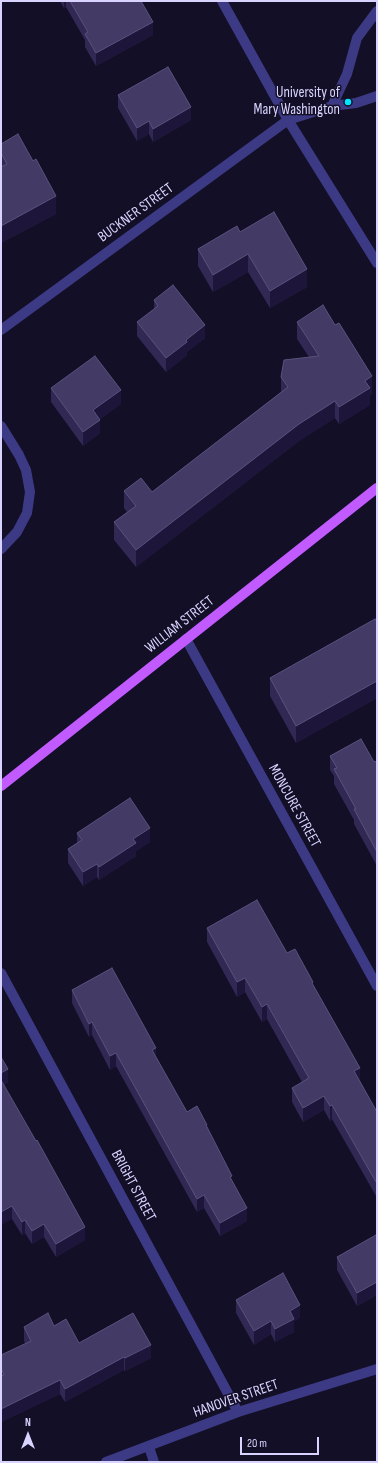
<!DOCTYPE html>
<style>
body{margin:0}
#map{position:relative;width:378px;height:1463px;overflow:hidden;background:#130f26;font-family:"Sofia Sans Condensed",sans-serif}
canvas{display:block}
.frame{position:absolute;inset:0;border:2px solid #d9d4ff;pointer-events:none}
.north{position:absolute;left:8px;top:1415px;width:40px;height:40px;-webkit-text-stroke:3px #130f26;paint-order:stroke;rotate:0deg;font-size:11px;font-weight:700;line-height:16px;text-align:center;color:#d9d4ff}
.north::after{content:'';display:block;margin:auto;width:14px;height:18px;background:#d9d4ff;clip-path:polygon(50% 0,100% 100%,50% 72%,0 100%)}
.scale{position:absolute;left:240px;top:1437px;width:79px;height:18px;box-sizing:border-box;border:2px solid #d9d4ff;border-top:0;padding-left:5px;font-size:12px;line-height:14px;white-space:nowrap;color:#d9d4ff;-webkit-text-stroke:3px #130f26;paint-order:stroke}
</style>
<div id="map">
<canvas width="378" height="1463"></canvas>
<div class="frame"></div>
<div class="north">N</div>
<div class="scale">20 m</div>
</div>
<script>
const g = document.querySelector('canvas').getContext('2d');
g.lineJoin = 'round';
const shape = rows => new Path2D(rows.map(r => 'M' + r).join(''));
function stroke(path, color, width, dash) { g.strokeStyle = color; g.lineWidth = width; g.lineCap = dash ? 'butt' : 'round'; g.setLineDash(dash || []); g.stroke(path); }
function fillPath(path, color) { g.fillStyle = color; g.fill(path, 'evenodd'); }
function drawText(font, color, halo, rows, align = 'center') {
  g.font = font + ' "Sofia Sans Condensed",sans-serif'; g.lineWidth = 3; g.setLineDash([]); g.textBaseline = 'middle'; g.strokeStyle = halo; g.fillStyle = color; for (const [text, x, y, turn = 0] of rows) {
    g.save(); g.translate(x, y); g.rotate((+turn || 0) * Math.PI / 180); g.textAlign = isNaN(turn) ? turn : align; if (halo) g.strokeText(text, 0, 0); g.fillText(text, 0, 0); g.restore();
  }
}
stroke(shape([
 [222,1,288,120,377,263],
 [377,11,357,38,347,74,332,106,356,103,377,96],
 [1,330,288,120,332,106],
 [1,426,19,455,26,470,30,492,27,513,17,532,1,549],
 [186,639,377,986],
 [1,973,238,1412],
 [149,1447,154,1462],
 [106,1462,238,1412,377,1369]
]), '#3d3a85', 10);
stroke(shape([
 [1,786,377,488]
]), '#c25bff', 10);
fillPath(shape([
 [60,1,141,1,153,35,96,66,85,47,85,40,66,7,64,8],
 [118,95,191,120,153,142,149,134,137,141,118,108],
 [1,144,56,214,1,243],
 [240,232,307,287,270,308,248,272,213,292,198,266,198,249],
 [154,300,205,338,187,352,187,355,166,372,137,336,137,322,154,309],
 [297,322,372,394,370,395,370,405,339,424,335,418,299,441,136,567,114,540,114,522,127,512,124,508,124,491,152,492,281,392,281,377,309,357,297,339],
 [51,388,121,404,100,419,100,433,83,446,51,402],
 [377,622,377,698,296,743,270,696,270,678],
 [330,756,374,762,377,761,377,866,354,824,354,820,334,784,334,776,330,770],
 [77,833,150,842,136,851,136,856,99,880,97,877,83,886,68,863,68,849,77,843],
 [207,928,287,953,313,985,360,1081,377,1112,377,1196,376,1196,332,1119,330,1121,324,1110,303,1122,292,1102,292,1088,302,1082,267,1019,262,1022,245,992,237,997,207,942],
 [72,990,156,1057,187,1112,207,1128,232,1181,247,1221,220,1236,204,1208,197,1212,116,1066,110,1070,92,1035,89,1037,72,1003],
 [1,1057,8,1082,4,1085,85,1240,56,1257,44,1237,32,1244,25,1233,22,1235,12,1219],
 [377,1237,377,1295,357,1306,337,1270,337,1257],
 [236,1300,300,1318,294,1321,294,1332,275,1342,271,1334,254,1345,236,1313],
 [54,1326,79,1343,151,1358,125,1371,124,1370,65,1402,60,1394,1,1422,1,1355,25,1344,24,1340,24,1327]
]), '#312854');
fillPath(shape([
 [64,1,66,1,66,7,64,8],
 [153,22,153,35,96,66,96,53],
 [191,107,191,120,153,142,153,129],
 [149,121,149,134,137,141,137,128],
 [56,196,56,214,1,243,1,226],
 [248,254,248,272,213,292,213,275],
 [307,269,307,287,270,308,270,291],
 [205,325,205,338,187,352,187,355,166,372,166,358,186,340],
 [372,376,372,394,370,395,370,405,339,424,339,407,365,381],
 [121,390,121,404,93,424,93,410],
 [335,401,335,418,299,441,136,567,136,550,299,424],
 [100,420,100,433,83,446,83,432],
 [377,681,377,698,296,743,296,726],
 [150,828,150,842,136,851,136,856,99,880,99,867,133,839],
 [97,864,97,877,83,886,83,872],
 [245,978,245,992,237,997,237,982],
 [267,1004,267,1019,262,1022,262,1007],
 [92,1022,92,1035,89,1037,89,1024],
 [156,1048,156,1061,152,1050],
 [116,1053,116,1066,110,1070,110,1056],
 [360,1068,360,1082,354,1071],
 [8,1069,8,1082,1,1086,1,1073],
 [324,1096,324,1110,303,1122,303,1108],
 [332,1105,332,1119,330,1121,330,1106],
 [377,1181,377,1196,376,1196,376,1182],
 [204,1195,204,1208,197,1212,197,1199],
 [12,1206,12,1219,1,1225,1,1212],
 [247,1208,247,1221,220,1236,220,1223],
 [25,1220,25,1233,22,1235,22,1222],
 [44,1224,44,1237,32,1244,32,1231],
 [85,1227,85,1240,56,1257,56,1244],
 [377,1282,377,1295,357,1306,357,1293],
 [300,1305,300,1318,294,1321,294,1332,275,1342,275,1329,290,1311],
 [271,1321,271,1334,254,1345,254,1331],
 [151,1345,151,1358,125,1371,125,1358],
 [124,1357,124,1370,65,1402,65,1389],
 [60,1380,60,1394,1,1422,1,1409]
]), '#1d163a');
const building = shape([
 [70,1,141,1,153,22,96,53,85,34,88,32,70,1],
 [168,67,191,107,153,129,149,121,137,128,118,95,168,67],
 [18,134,33,161,36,159,56,196,1,226,1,167,7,164,1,153,1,144,18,134],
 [274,212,307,269,270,291,248,254,213,275,198,249,237,226,240,232,274,212],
 [173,285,205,325,186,340,187,342,166,358,137,322,158,306,154,300,173,285],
 [323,305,335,325,339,323,372,376,365,381,370,388,339,407,335,401,299,424,136,550,114,522,136,506,124,491,141,478,152,492,288,387,281,377,284,360,319,356,297,322,323,305],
 [95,356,121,390,93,410,100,420,83,432,51,388,95,356],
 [375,619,377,622,377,681,296,726,270,678,375,619],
 [361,739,374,762,377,761,377,852,354,809,356,809,334,769,337,768,330,756,361,739],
 [130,798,150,828,133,839,136,843,99,867,97,864,83,872,68,849,82,840,77,833,130,798],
 [257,900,287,953,295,949,313,982,312,983,360,1068,354,1071,377,1112,377,1181,376,1182,332,1105,330,1106,324,1096,303,1108,292,1088,309,1078,267,1004,262,1007,245,978,237,982,207,928,257,900],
 [112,968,156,1048,152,1050,187,1112,197,1106,207,1125,206,1125,232,1176,230,1177,247,1208,220,1223,204,1195,197,1199,116,1053,110,1056,92,1022,89,1024,72,990,112,968],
 [1,1057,8,1069,1,1073,1,1057],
 [1,1080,36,1141,37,1140,85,1227,56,1244,44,1224,32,1231,25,1220,22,1222,12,1206,1,1212,1,1080],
 [376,1235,377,1237,377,1282,357,1293,337,1257,376,1235],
 [283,1273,300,1305,290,1311,294,1319,275,1329,271,1321,254,1331,236,1300,283,1273],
 [48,1313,54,1326,66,1319,79,1343,133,1313,151,1345,125,1358,124,1357,65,1389,60,1380,1,1409,1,1376,4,1375,1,1368,1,1355,31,1341,24,1327,48,1313]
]);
fillPath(building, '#433a66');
stroke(building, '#5a527e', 1);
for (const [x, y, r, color] of [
 [348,102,4,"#00e5ff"]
]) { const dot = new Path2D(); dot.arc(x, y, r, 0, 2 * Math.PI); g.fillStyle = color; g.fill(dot); stroke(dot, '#130f26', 1.5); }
drawText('15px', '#d9d4ff', '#130f26', [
 ["University of",340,93],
 ["Mary Washington",340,110]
], 'right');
drawText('15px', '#d9d4ff', '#130f26', [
 ["BUCKNER STREET",136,213,-36],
 ["WILLIAM STREET",180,625,-38],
 ["MONCURE STREET",294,806,61],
 ["BRIGHT STREET",133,1186,62],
 ["HANOVER STREET",236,1399,-19]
]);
</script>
